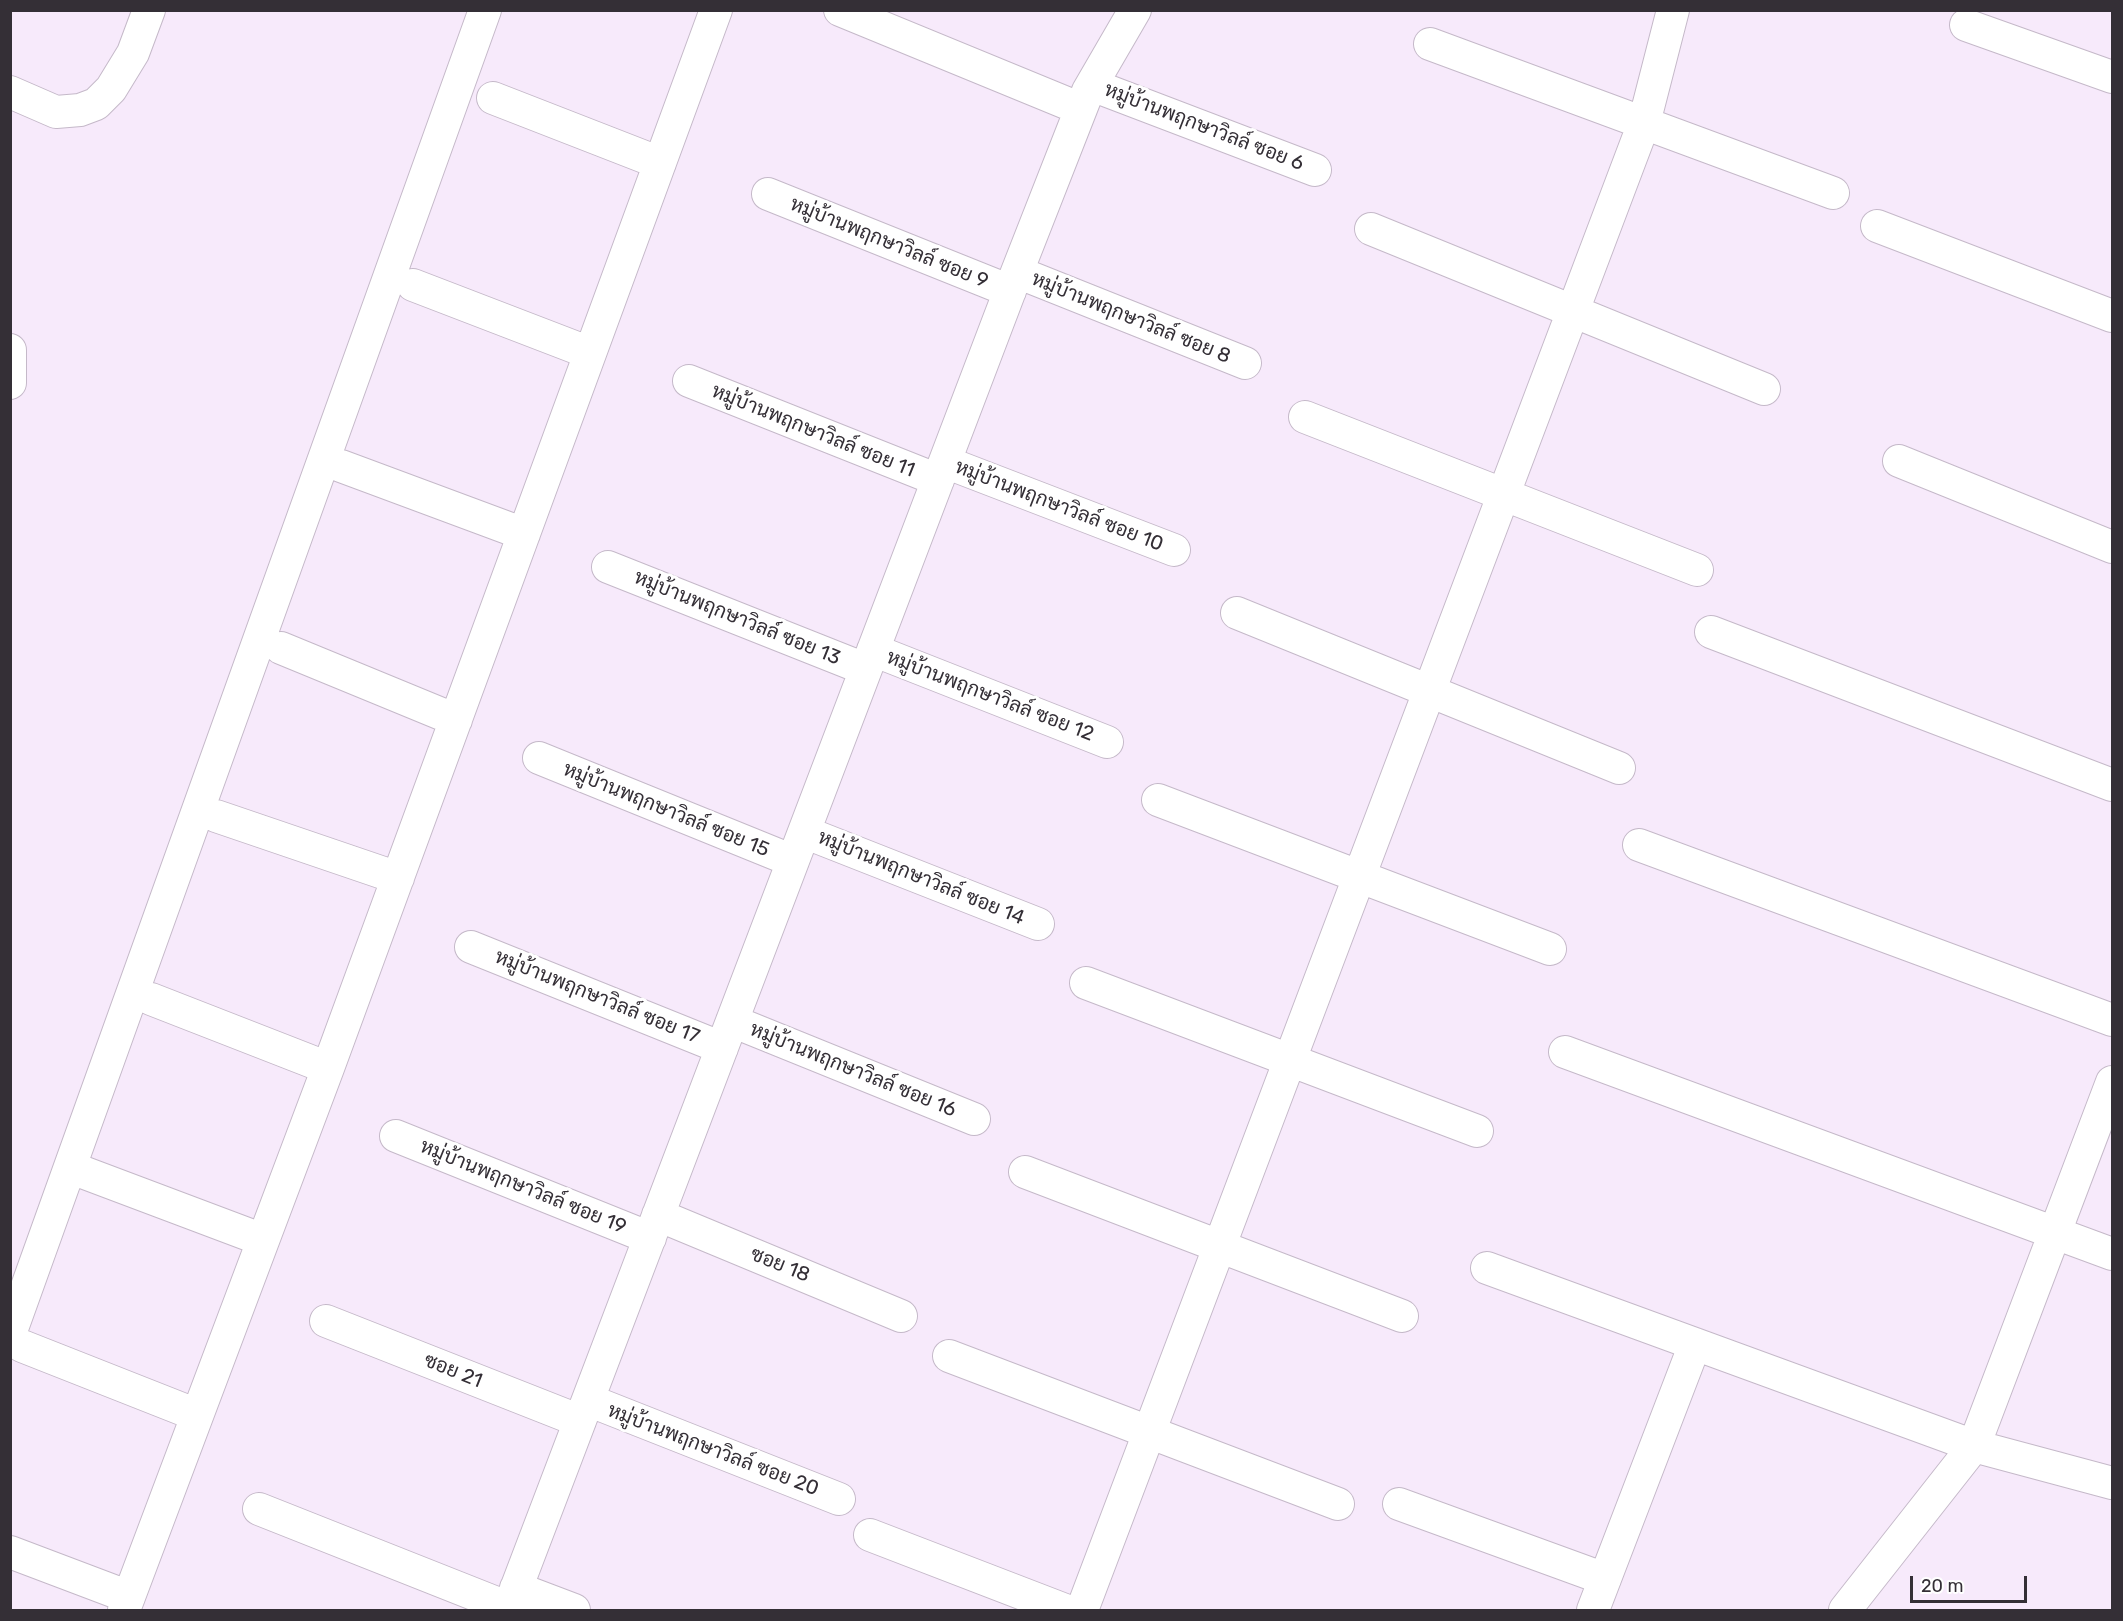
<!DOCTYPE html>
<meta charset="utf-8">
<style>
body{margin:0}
#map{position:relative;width:2123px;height:1621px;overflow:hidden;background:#f7eafb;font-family:Rubik,sans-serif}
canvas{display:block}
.frame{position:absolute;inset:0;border:12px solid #342f36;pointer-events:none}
.scale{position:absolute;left:1910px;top:1576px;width:117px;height:27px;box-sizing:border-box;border:3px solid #342f36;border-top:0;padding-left:8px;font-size:18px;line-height:21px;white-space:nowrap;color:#342f36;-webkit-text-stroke:4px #fff;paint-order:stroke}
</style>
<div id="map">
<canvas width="2123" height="1621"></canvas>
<div class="frame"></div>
<div class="scale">20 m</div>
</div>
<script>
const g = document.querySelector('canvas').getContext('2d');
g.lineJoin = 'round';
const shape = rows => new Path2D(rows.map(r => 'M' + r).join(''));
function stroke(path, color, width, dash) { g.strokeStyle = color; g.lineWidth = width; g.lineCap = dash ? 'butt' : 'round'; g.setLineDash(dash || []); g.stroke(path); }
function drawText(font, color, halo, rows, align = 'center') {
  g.font = font + ' Rubik,Sarabun,sans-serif'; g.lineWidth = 6; g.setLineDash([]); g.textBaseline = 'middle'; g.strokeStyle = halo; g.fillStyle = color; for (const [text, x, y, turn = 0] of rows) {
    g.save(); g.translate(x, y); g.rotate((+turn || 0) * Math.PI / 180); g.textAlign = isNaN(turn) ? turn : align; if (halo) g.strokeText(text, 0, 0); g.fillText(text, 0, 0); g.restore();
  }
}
const street = shape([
 [840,10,1081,109],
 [1966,25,2112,77],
 [1430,44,1833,193],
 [1092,85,1315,170],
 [10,92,56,112,80,110,96,104,111,89,133,53,149,10],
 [493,98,660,163],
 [768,194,1010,291],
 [1877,226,2112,316],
 [1371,229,1764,389],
 [1017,272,1245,363],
 [413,285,590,353],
 [10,350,10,383],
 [689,381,938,480],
 [1305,417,1697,570],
 [1899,461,2112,547],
 [945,462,1174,550],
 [341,466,524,534],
 [608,567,865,669],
 [1237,613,1619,768],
 [1711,632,2112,785],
 [281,648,456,720],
 [873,650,1107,742],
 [539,758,793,861],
 [1158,800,1550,949],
 [216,816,398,878],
 [804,832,1038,924],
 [1639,845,2112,1020],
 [471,947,722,1048],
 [1086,983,1477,1131],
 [151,999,328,1068],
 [732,1021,974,1119],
 [1565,1052,2112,1254],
 [396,1136,650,1238],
 [1025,1172,1402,1316],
 [85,1173,263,1240],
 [658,1215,901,1316],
 [1487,1268,1974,1446,2112,1483],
 [326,1321,580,1421],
 [10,1334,485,10],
 [22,1346,197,1415],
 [949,1356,1338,1504],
 [588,1400,839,1499],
 [1399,1504,1605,1579],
 [259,1509,509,1608],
 [870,1535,1065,1610],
 [10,1552,129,1597],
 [516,1588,574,1610],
 [124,1610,328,1068,716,10],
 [508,1610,1017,272,1088,91,1135,10],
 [1082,1610,1644,123,1673,10],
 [1593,1610,1695,1344],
 [1845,1610,1974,1446,2112,1082]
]);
stroke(street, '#c5b9c9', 34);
stroke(street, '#fff', 32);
drawText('20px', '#342f36', '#fff', [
 ["หมู่บ้านพฤกษาวิลล์ ซอย 6",1204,127,21],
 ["หมู่บ้านพฤกษาวิลล์ ซอย 9",889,243,22],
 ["หมู่บ้านพฤกษาวิลล์ ซอย 8",1131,318,22],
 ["หมู่บ้านพฤกษาวิลล์ ซอย 11",813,431,22],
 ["หมู่บ้านพฤกษาวิลล์ ซอย 10",1059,506,21],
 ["หมู่บ้านพฤกษาวิลล์ ซอย 13",737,618,22],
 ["หมู่บ้านพฤกษาวิลล์ ซอย 12",990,696,21],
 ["หมู่บ้านพฤกษาวิลล์ ซอย 15",666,810,22],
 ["หมู่บ้านพฤกษาวิลล์ ซอย 14",921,878,22],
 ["หมู่บ้านพฤกษาวิลล์ ซอย 17",597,997,22],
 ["หมู่บ้านพฤกษาวิลล์ ซอย 16",853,1070,22],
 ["หมู่บ้านพฤกษาวิลล์ ซอย 19",523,1187,22],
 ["ซอย 18",780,1265,22],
 ["ซอย 21",453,1371,22],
 ["หมู่บ้านพฤกษาวิลล์ ซอย 20",713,1450,21]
]);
</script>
